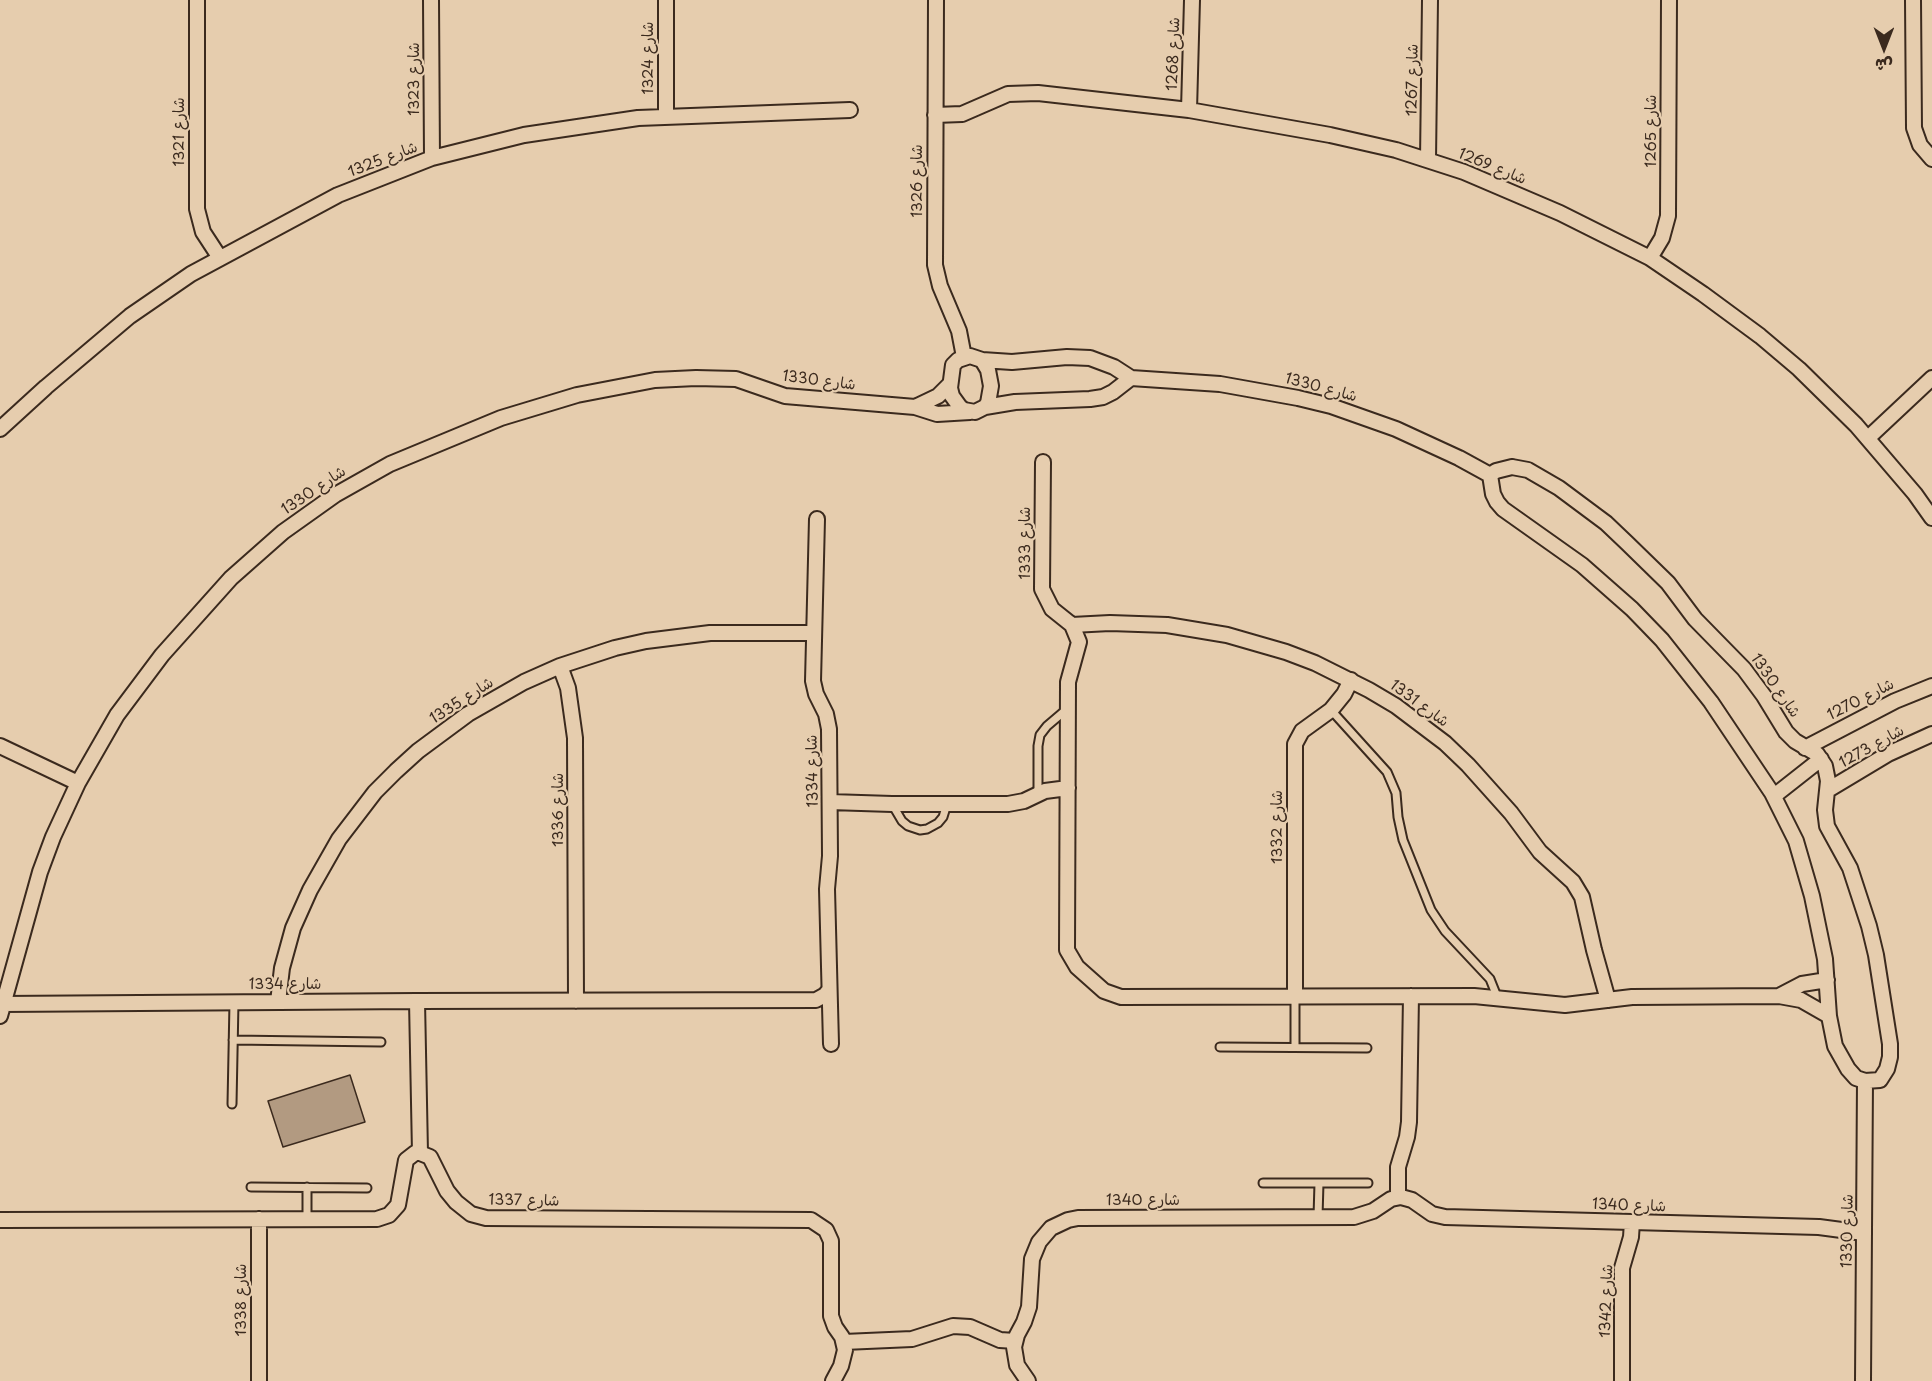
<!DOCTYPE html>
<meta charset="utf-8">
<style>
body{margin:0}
#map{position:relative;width:1932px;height:1381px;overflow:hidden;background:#e6cdae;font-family:"Playpen Sans","Playpen Sans Arabic",sans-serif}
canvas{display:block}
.north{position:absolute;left:1854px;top:18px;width:60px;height:60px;-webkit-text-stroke:4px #e6cdae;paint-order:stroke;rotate:180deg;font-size:16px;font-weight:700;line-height:24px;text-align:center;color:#3b2a1e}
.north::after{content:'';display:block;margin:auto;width:21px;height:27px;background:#3b2a1e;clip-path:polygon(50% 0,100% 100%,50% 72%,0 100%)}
</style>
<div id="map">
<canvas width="1932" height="1381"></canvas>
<div class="north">ش</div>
</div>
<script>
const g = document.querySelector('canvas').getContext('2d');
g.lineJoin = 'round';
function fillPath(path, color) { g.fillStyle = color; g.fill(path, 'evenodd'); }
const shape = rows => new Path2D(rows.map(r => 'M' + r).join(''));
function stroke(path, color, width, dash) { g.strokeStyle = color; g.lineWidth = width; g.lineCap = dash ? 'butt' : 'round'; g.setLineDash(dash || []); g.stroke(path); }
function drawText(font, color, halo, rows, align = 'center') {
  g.font = font + ' "Playpen Sans","Playpen Sans Arabic",sans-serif'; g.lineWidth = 4.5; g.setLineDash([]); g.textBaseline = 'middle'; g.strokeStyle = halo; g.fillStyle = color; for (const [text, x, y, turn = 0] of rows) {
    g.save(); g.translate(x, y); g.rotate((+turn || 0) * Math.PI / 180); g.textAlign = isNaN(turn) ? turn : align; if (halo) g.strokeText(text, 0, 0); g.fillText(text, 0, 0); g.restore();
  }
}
const building = shape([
 [350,1075,365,1122,283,1147,268,1101,350,1075]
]);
fillPath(building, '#b29a81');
stroke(building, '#3b2a1e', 1.5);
const service = shape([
 [1331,710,1387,772,1396,793,1398,817,1403,840,1431,910,1445,931,1490,979,1498,999],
 [1038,794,1038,746,1040,735,1047,726,1067,709],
 [892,804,902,821,908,826,920,830,927,829,938,823,943,817,947,804],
 [1295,997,1295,1047],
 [233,1040,381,1042],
 [1220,1047,1367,1048],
 [232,1104,234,1002],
 [1263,1183,1368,1183],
 [251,1187,367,1188],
 [1318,1217,1319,1183],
 [307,1219,307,1187]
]);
const minor = shape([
 [197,0,197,209,203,232,220,258],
 [431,0,432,158],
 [666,0,666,115],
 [936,0,935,265,940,286,959,331,964,357],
 [1913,0,1914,128,1920,145,1932,159],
 [1189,110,1192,0],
 [935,115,962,114,1008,94,1038,93,1189,110,1330,135,1396,150,1464,172,1560,213,1650,258,1703,294,1760,336,1799,369,1856,425,1915,494,1932,518],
 [1428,160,1430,0],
 [1650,258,1662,238,1668,216,1669,0],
 [970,356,982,360,988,370,991,386,988,403,985,407,975,412,964,410,960,407,952,396,950,388,953,365,958,360,970,356],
 [982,360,1012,362,1067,357,1090,358,1114,367,1131,378,1220,384,1298,398,1331,406,1396,429,1459,458,1490,475],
 [915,407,938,396,950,384],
 [985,407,1015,402,1090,399,1103,397,1113,392,1131,378],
 [0,429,46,387,130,316,191,274,338,195,432,158,524,135,638,118,850,110],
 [1868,438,1932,378],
 [1043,462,1042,589,1052,609,1072,625,1079,642,1068,682,1067,950,1077,967,1104,991,1121,997,1474,996,1565,1005,1632,997,1779,996,1801,1000,1829,1016],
 [1512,467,1528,470,1559,488,1606,523,1627,543,1668,583,1695,619,1744,669,1764,696,1786,732,1795,741,1817,754,1825,766,1828,781,1825,810,1827,826,1850,868,1869,926,1876,955,1890,1044,1890,1057,1887,1069,1880,1080,1865,1081,1856,1078,1848,1069,1835,1046,1829,1016,1825,959,1812,896,1796,841,1772,793,1711,702,1662,640,1632,609,1582,565,1503,509,1497,502,1493,494,1490,475,1496,471,1512,467],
 [817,519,813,681,816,694,826,714,829,729,830,856,827,889,831,1044],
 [1072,625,1110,623,1167,625,1227,635,1286,652,1315,663,1369,690,1396,706,1445,743,1468,765,1511,813,1540,852,1573,882,1582,897,1594,950,1608,1000],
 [560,666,568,688,575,738,576,1001],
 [0,746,78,783],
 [1805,748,1895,701,1932,686],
 [1828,790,1888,754,1932,734],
 [1774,796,1821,759],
 [830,802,892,804,1008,804,1024,801,1045,791,1068,788],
 [1779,996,1802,984,1827,980],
 [1295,997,1295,744,1302,731,1331,710,1344,694,1351,680],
 [417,1001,816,1000,825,995,829,990],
 [278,1002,282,968,293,928,310,890,339,839,375,792,396,771,418,751,468,714,524,682,560,666,615,648,646,641,710,633,813,633],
 [2,1004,417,1001,420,1153],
 [0,1016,40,872,53,837,78,783,117,715,162,655,231,578,283,532,335,495,390,464,501,418,577,395,655,380,696,378,736,379,785,396,915,407,937,414,970,412],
 [1398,1197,1398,1167,1407,1137,1409,1122,1411,996],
 [259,1219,259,1381],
 [0,1220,377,1219,389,1215,398,1205,406,1160,415,1153,420,1153,430,1157,447,1191,456,1202,471,1214,486,1218,811,1220,826,1230,831,1241,831,1316,835,1327,842,1337,845,1350,841,1366,833,1381],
 [844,1342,912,1339,953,1326,970,1327,1000,1340,1015,1341],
 [1028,1381,1017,1365,1014,1347,1017,1335,1024,1322,1029,1307,1032,1259,1039,1242,1051,1228,1068,1220,1078,1218,1354,1217,1373,1211,1391,1199,1401,1197,1412,1200,1432,1214,1445,1217,1819,1227,1864,1233],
 [1622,1381,1622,1268,1631,1237,1632,1222],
 [1863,1381,1865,1081]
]);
stroke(service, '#3b2a1e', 11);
stroke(minor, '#3b2a1e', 18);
stroke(service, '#e6cdae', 7);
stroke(minor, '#e6cdae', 14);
drawText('15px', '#3b2a1e', '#e6cdae', [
 ["شارع 1268",1174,54,-88],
 ["شارع 1324",649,58,-90],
 ["شارع 1323",415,79,-90],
 ["شارع 1267",1413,80,-89],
 ["شارع 1265",1652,131,-90],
 ["شارع 1321",180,132,-90],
 ["شارع 1325",383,160,-21],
 ["شارع 1269",1492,167,22],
 ["شارع 1326",918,181,-90],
 ["شارع 1330",819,381,7],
 ["شارع 1330",1321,388,15],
 ["شارع 1330",314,491,-34],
 ["شارع 1333",1026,543,-90],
 ["شارع 1330",1775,686,55],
 ["شارع 1270",1861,700,-27],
 ["شارع 1335",462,701,-33],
 ["شارع 1331",1419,704,36],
 ["شارع 1273",1872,747,-29],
 ["شارع 1334",813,771,-91],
 ["شارع 1336",559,810,-90],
 ["شارع 1332",1278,827,-90],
 ["شارع 1334",285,985],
 ["شارع 1337",524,1201,1],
 ["شارع 1340",1143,1201],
 ["شارع 1340",1629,1206,2],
 ["شارع 1330",1848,1231,-89],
 ["شارع 1338",242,1300,-90],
 ["شارع 1342",1607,1301,-88]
]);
</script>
